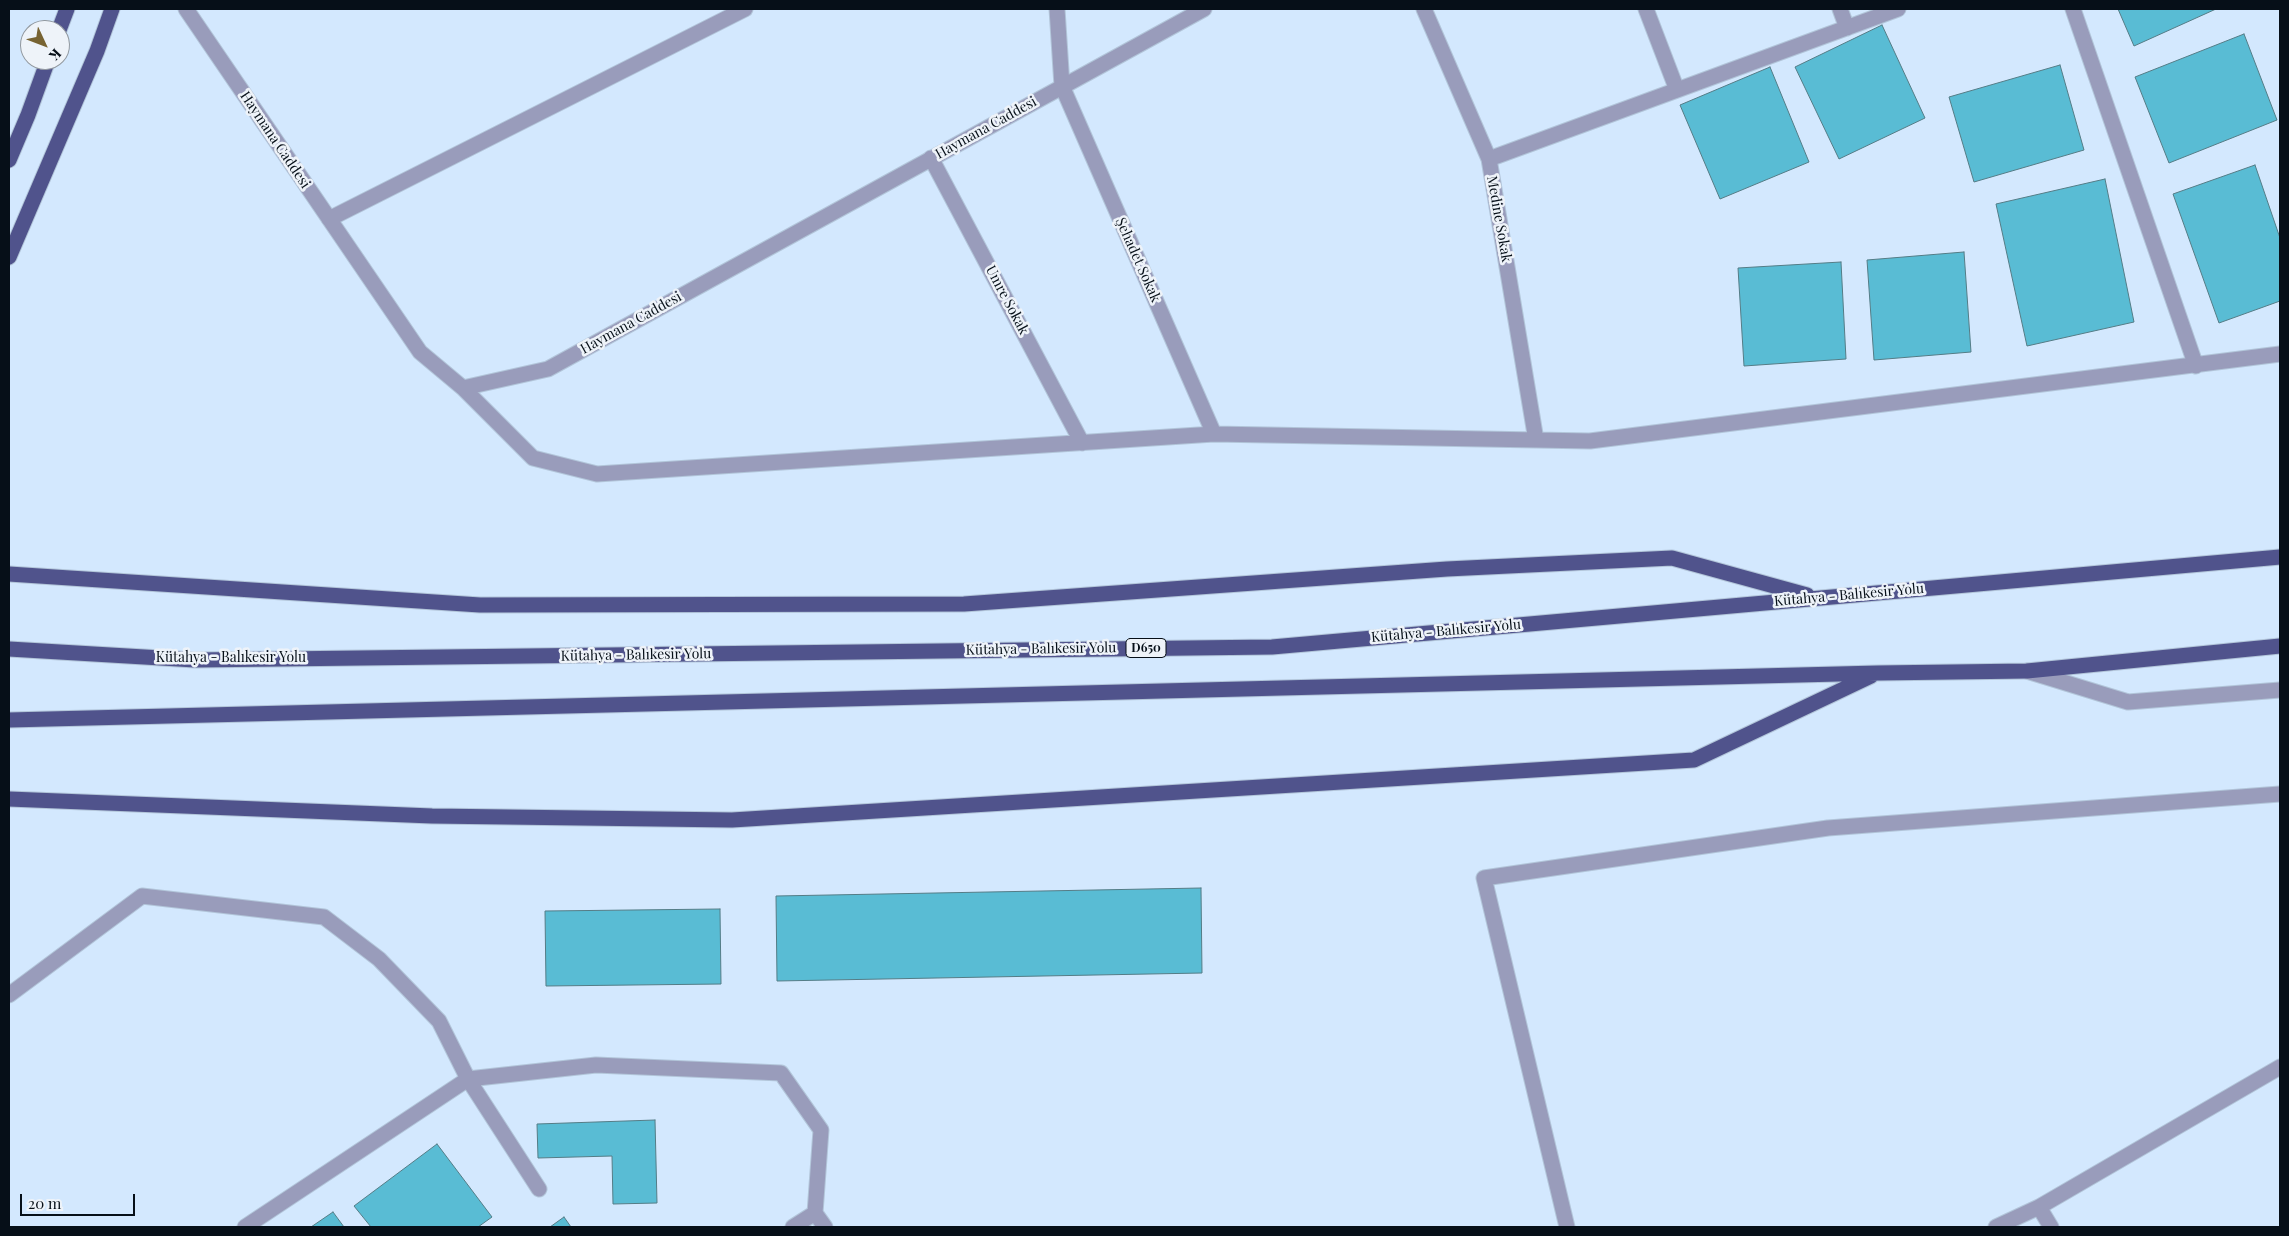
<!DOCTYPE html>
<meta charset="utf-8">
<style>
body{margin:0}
#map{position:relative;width:2289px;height:1236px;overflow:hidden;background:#d3e8fe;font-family:"Playfair Display",serif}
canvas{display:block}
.frame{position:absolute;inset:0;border:10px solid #060f18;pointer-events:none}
.north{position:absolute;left:20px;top:20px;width:50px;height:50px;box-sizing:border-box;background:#eef3f9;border:1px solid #91989f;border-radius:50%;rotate:133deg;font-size:14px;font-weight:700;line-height:20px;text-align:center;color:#060f18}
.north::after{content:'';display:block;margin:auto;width:18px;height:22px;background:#776332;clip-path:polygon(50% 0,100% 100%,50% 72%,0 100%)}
.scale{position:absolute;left:20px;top:1194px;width:115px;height:22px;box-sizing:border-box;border:2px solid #060f18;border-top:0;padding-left:6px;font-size:15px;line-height:18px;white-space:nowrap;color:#060f18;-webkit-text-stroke:4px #eef3f9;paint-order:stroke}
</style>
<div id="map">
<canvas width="2289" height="1236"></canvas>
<div class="frame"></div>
<div class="north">K</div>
<div class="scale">20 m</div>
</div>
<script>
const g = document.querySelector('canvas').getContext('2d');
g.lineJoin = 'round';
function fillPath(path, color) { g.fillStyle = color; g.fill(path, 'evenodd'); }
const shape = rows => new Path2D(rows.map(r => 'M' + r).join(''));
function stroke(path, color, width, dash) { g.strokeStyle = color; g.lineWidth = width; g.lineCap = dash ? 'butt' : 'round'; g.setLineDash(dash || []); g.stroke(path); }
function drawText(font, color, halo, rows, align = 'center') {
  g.font = font + ' "Playfair Display",serif'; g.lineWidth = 5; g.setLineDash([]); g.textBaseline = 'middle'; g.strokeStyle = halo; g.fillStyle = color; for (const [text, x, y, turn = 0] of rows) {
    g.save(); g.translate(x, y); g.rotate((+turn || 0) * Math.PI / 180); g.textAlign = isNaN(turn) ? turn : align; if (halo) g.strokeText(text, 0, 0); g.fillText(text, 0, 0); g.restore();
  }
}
const building = shape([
 [2118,9,2216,9,2134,46,2118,9],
 [1882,25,1925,118,1839,159,1795,67,1882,25],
 [2244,34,2277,120,2169,163,2135,77,2244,34],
 [2060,65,2084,150,1974,182,1949,97,2060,65],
 [1770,67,1809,162,1720,199,1680,105,1770,67],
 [2255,165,2280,238,2280,301,2219,323,2173,194,2255,165],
 [2105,179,2134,322,2027,346,1996,204,2105,179],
 [1964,252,1971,352,1874,360,1867,260,1964,252],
 [1841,262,1846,359,1744,366,1738,268,1841,262],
 [1201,888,1202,973,777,981,776,896,1201,888],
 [720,909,721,984,546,986,545,911,720,909],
 [655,1120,657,1203,613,1204,612,1156,538,1158,537,1124,655,1120],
 [437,1144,492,1217,478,1227,371,1227,354,1206,437,1144],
 [333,1212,344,1227,311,1227,333,1212],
 [564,1217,571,1227,550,1227,564,1217]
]);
fillPath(building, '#59bcd4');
stroke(building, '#547c86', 1);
const minor = shape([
 [186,9,420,352,463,388,548,369,1204,9],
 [1057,9,1062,86,1214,434],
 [1424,9,1489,159,1536,440],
 [1646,9,1677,90],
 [1840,9,1847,28],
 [2073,9,2196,366],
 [931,158,1082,443],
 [1489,159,1898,9],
 [329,219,745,9],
 [463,388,533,458,597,474,1214,434,1590,441,2280,354],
 [2027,671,2128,702,2280,690],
 [9,995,142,896,324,917,379,959,439,1021,468,1079,539,1189],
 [2039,1207,2051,1227],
 [245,1227,468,1079,596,1065,781,1073,821,1130,815,1213,825,1227],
 [793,1227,815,1213],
 [1567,1227,1484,878,1828,828,2280,794],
 [1996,1227,2039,1207,2280,1067]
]);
const trunk = shape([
 [59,30,67,9],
 [9,160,28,115,48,60],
 [9,257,97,51,112,9],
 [9,574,480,605,964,604,1447,569,1672,558,1807,595],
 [9,649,195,660,1272,647,2280,557],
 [9,720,1878,673,2027,671,2280,646],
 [9,799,432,816,732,820,1694,760,1871,676]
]);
stroke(minor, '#b2c5d9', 17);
stroke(trunk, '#b2c5d9', 17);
stroke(minor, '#999cbb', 15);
stroke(trunk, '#50538c', 15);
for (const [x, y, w] of [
 [1146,648,40]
]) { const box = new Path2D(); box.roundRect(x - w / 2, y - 9.5, w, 19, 4); g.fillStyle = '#eef3f9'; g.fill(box); stroke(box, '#060f18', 1); }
drawText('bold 12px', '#060f18', null, [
 ["D650",1146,648]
]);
drawText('14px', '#060f18', '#eef3f9', [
 ["Haymana Caddesi",986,128,-29],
 ["Haymana Caddesi",275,140,56],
 ["Medine Sokak",1499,219,80],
 ["Şehadet Sokak",1138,260,66],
 ["Umre Sokak",1007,300,62],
 ["Haymana Caddesi",631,323,-29],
 ["Kütahya - Balıkesir Yolu",1849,595,-5],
 ["Kütahya - Balıkesir Yolu",1446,631,-5],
 ["Kütahya - Balıkesir Yolu",1041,649,-1],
 ["Kütahya - Balıkesir Yolu",636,655,-1],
 ["Kütahya - Balıkesir Yolu",231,658]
]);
</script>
